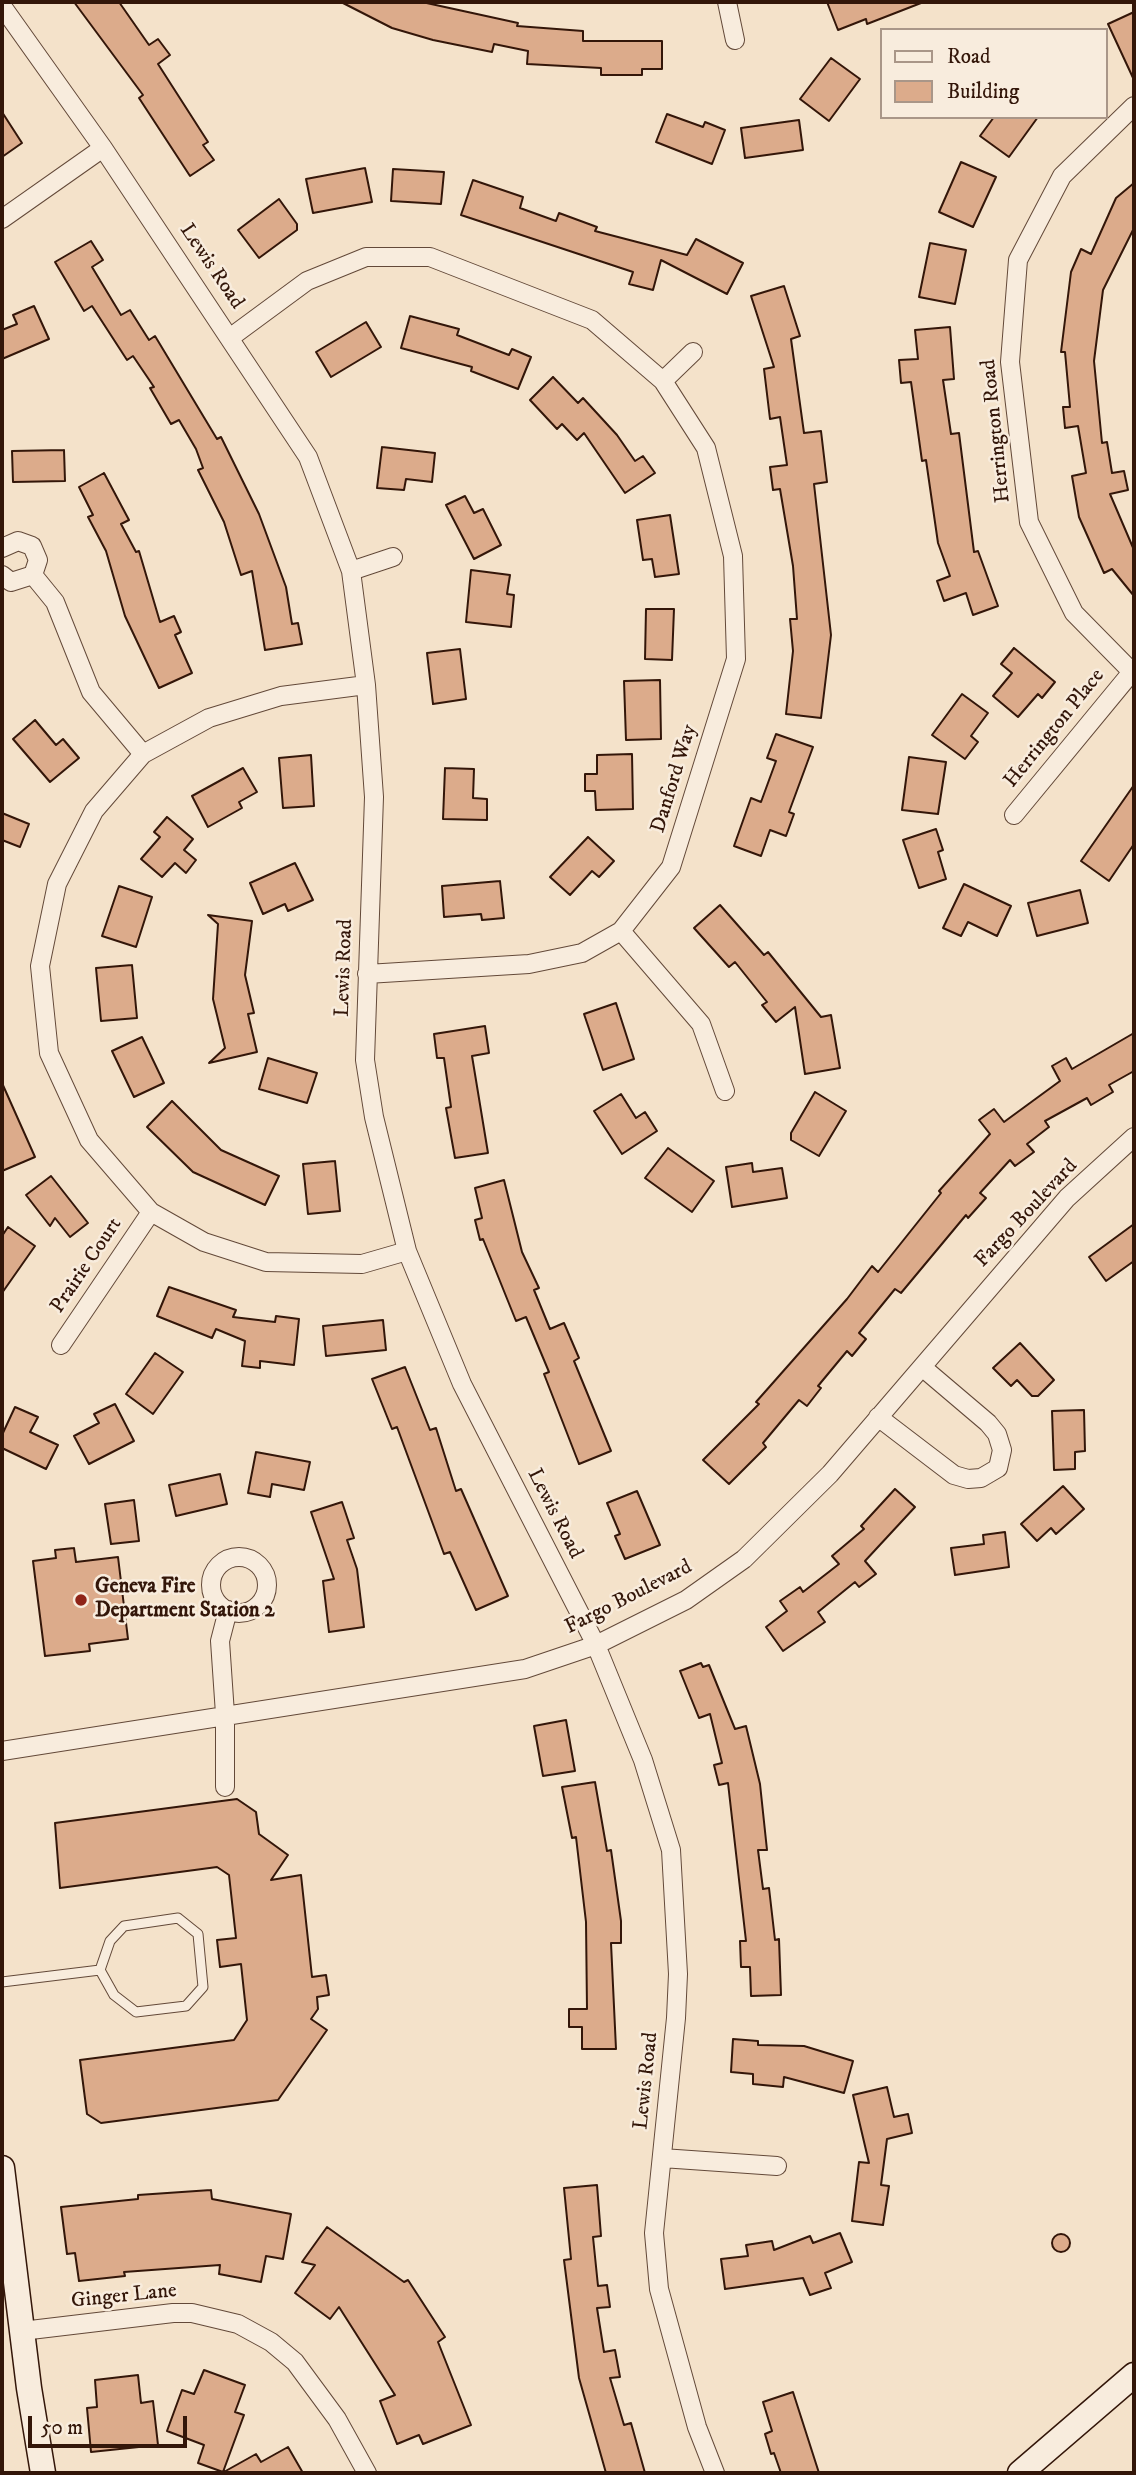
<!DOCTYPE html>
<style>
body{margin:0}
#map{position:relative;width:1136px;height:2475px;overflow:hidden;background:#f4e2ca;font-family:"IM FELL DW Pica",serif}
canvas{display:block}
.frame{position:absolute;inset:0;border:4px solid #331609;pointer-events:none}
.legend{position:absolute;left:880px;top:28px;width:228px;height:91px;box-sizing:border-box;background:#f8ecdd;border:2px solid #a99688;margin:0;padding:9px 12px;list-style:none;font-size:21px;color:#331609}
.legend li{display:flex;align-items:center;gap:14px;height:35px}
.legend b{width:35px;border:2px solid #a99688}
.scale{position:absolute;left:28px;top:2416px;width:159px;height:32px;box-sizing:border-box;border:4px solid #331609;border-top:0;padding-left:9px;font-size:21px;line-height:24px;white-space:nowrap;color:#331609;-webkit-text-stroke:5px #f8ecdd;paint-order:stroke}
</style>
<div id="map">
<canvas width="1136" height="2475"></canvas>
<div class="frame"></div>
<ul class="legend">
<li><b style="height:9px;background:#f8ecdd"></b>Road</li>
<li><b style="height:19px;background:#dcab8b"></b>Building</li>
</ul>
<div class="scale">50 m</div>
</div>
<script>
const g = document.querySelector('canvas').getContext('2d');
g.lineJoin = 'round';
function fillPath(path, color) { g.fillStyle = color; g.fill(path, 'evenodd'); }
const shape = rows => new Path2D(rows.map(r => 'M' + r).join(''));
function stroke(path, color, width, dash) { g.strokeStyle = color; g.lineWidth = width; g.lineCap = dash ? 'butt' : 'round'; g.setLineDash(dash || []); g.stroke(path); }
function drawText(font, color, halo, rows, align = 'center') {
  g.font = font + ' "IM FELL DW Pica",serif'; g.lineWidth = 5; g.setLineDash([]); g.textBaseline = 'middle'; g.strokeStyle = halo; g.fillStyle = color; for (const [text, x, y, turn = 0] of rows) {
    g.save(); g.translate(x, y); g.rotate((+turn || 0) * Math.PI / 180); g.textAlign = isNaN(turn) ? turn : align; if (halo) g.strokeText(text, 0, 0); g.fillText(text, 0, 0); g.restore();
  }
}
const building = shape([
 [74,2,119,2,149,45,158,39,170,55,158,64,208,142,203,145,214,160,190,176,139,98,143,95,74,2],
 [341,2,422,2,518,23,517,26,583,31,583,41,662,41,662,69,642,69,642,75,601,75,601,68,527,64,528,51,494,44,492,52,433,40,392,28,341,2],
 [827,2,921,2,921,3,867,24,866,19,838,30,827,2],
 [1134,12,1134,80,1108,24,1134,12],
 [831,58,860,79,829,121,800,99,831,58],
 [2,112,22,143,2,157,2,112],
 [667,114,703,127,705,122,725,130,712,164,656,142,667,114],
 [994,117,1038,117,1009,157,980,136,994,117],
 [799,120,803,150,745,158,741,128,799,120],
 [961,162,996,177,973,227,939,212,961,162],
 [365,168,372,202,313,213,306,179,365,168],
 [393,169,444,172,441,204,391,201,393,169],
 [473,180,523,197,520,208,556,221,559,213,597,227,595,231,687,255,696,239,743,263,727,294,661,260,653,290,629,284,633,272,461,215,473,180],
 [1134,183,1134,228,1103,290,1094,361,1102,443,1107,442,1112,473,1124,471,1128,490,1110,494,1134,550,1134,596,1112,569,1104,573,1079,517,1072,476,1086,473,1078,426,1065,428,1063,407,1070,407,1065,352,1061,352,1071,272,1081,249,1091,254,1116,198,1134,183],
 [279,199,297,224,297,230,259,258,238,230,279,199],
 [91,241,103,260,92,267,121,315,130,310,149,340,155,336,217,439,221,437,259,514,286,587,292,624,298,623,302,644,265,650,252,571,241,575,224,522,198,470,203,468,196,449,179,420,171,424,150,388,154,387,133,356,127,360,92,306,84,311,55,262,91,241],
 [930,243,966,250,955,304,919,297,930,243],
 [784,286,800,336,791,339,804,433,821,431,827,482,814,484,831,635,821,718,786,714,793,651,790,619,797,619,793,566,780,489,773,490,770,467,787,465,780,417,770,419,764,369,774,367,751,296,784,286],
 [34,306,49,339,2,359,2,330,17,324,13,315,34,306],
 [410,316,459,329,457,335,509,355,512,349,531,357,518,389,471,371,472,367,401,348,410,316],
 [366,322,381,347,331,377,316,352,366,322],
 [950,327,954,379,943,380,951,434,959,433,974,552,978,551,998,606,973,615,966,593,944,601,937,581,950,576,938,543,926,460,922,461,911,382,901,383,899,360,918,359,915,330,950,327],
 [553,377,578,403,583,398,617,435,635,461,643,456,655,473,625,493,584,433,577,440,562,424,557,429,530,400,553,377],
 [382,447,435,453,432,482,406,479,404,490,377,488,382,447],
 [64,450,65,481,13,482,12,451,64,450],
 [104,473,129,520,121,524,136,552,139,551,160,622,174,616,181,632,175,635,192,673,159,688,125,616,106,551,88,517,93,515,79,487,104,473],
 [465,496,474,513,483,509,501,545,474,559,446,505,465,496],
 [670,515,679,574,655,577,652,559,643,560,637,520,670,515],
 [471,570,510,575,507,594,514,595,511,627,466,622,471,570],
 [646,609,674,609,672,660,645,659,646,609],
 [1014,648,1055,682,1042,698,1038,694,1018,717,993,696,1012,673,1001,664,1014,648],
 [460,649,466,699,433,704,427,653,460,649],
 [660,680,661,739,626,740,624,681,660,680],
 [962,694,988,713,971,736,978,742,965,759,932,735,962,694],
 [35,720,56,745,63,739,79,758,50,782,13,739,35,720],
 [776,734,813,747,789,812,794,814,786,836,770,830,761,856,734,846,751,798,761,802,776,761,767,758,776,734],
 [632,754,633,809,596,810,595,791,585,791,585,774,597,774,597,755,632,754],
 [311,755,314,806,283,808,279,758,311,755],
 [909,757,946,762,938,814,902,810,909,757],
 [243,768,257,792,239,802,242,808,208,827,192,796,243,768],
 [445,768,474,769,473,798,487,799,487,820,443,819,445,768],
 [1134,785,1134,844,1109,881,1081,861,1134,785],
 [2,813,29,824,20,847,2,840,2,813],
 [167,817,193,839,184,850,196,860,186,873,175,863,162,877,141,859,160,837,154,832,167,817],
 [936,829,943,850,938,852,946,879,919,888,903,840,936,829],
 [588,837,614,861,599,877,592,871,570,895,550,877,588,837],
 [295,863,313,900,288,911,285,904,263,914,250,883,295,863],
 [500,881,504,918,482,920,481,914,444,917,442,886,500,881],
 [964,884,1011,906,997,936,968,922,961,936,943,928,964,884],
 [119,886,152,897,136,947,102,936,119,886],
 [1080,890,1088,923,1037,936,1028,903,1080,890],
 [720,905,764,955,768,952,821,1017,831,1015,840,1068,805,1074,795,1007,776,1022,762,1005,767,1002,735,962,729,967,694,928,720,905],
 [208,915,252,921,245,975,254,1013,248,1014,257,1052,209,1063,225,1048,213,999,218,924,208,915],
 [132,965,137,1018,101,1021,96,968,132,965],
 [616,1003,634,1059,603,1070,584,1014,616,1003],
 [485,1026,489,1053,472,1056,488,1153,455,1158,446,1108,451,1107,444,1058,437,1058,434,1034,485,1026],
 [1134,1033,1134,1071,1109,1085,1113,1092,1091,1105,1087,1098,1045,1121,1049,1127,1027,1144,1034,1152,1015,1166,1010,1160,980,1193,986,1198,968,1218,966,1215,901,1293,895,1289,859,1333,866,1339,852,1356,847,1351,818,1386,821,1388,807,1406,799,1400,763,1443,766,1447,729,1484,703,1460,759,1404,756,1402,847,1299,872,1266,878,1272,941,1193,939,1191,990,1134,979,1120,994,1109,1004,1122,1060,1081,1052,1066,1066,1058,1072,1069,1134,1033],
 [142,1037,164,1083,134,1097,112,1051,142,1037],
 [268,1058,317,1073,307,1103,259,1089,268,1058],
 [2,1083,35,1157,2,1171,2,1083],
 [815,1092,846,1111,819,1156,791,1140,791,1133,815,1092],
 [621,1094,636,1118,645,1112,657,1131,622,1154,594,1111,621,1094],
 [172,1101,221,1150,279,1176,265,1205,193,1172,147,1127,172,1101],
 [668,1148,714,1181,692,1212,645,1178,668,1148],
 [335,1161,340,1211,308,1214,303,1164,335,1161],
 [752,1163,753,1172,782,1168,787,1198,732,1207,726,1167,752,1163],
 [51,1176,88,1223,70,1237,55,1218,50,1226,26,1195,51,1176],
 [504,1180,522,1252,539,1288,534,1290,550,1329,564,1323,579,1358,574,1361,611,1451,579,1464,544,1374,549,1372,526,1317,516,1321,483,1239,480,1240,475,1220,482,1218,475,1188,504,1180],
 [1134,1224,1134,1261,1106,1281,1089,1257,1134,1224],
 [8,1227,35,1246,2,1293,2,1236,8,1227],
 [169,1287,236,1310,233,1317,275,1322,276,1316,299,1319,294,1365,260,1361,260,1368,242,1366,245,1341,216,1329,212,1338,157,1316,169,1287],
 [383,1320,386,1350,326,1356,323,1326,383,1320],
 [1020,1343,1054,1380,1038,1396,1032,1396,1017,1380,1011,1386,993,1368,1020,1343],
 [155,1353,183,1372,153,1414,126,1394,155,1353],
 [405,1367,430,1430,436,1428,456,1491,461,1489,508,1596,476,1610,450,1552,444,1554,397,1427,392,1429,372,1379,405,1367],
 [115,1404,134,1441,89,1464,74,1436,99,1423,94,1414,115,1404],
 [15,1407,38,1417,30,1432,58,1445,46,1469,2,1448,2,1435,15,1407],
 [1084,1410,1085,1451,1075,1452,1075,1469,1054,1470,1052,1411,1084,1410],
 [256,1452,310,1462,304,1490,272,1484,270,1497,248,1493,256,1452],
 [220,1474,227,1504,176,1516,169,1485,220,1474],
 [1063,1486,1084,1509,1056,1534,1051,1528,1037,1541,1021,1524,1063,1486],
 [895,1489,915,1507,865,1561,876,1574,859,1587,855,1582,818,1612,825,1622,783,1651,766,1627,787,1611,780,1601,800,1587,803,1592,839,1564,832,1556,864,1529,861,1526,895,1489],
 [637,1491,660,1545,625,1559,615,1536,620,1534,607,1503,637,1491],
 [134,1500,139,1541,111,1544,105,1504,134,1500],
 [342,1502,354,1538,347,1540,357,1569,364,1627,329,1632,323,1581,334,1579,311,1512,342,1502],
 [1005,1532,1009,1567,955,1575,951,1548,984,1544,983,1535,1005,1532],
 [74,1548,76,1562,118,1557,128,1639,89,1644,90,1651,45,1656,33,1561,56,1558,55,1550,74,1548],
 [701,1663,703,1667,709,1665,735,1729,746,1726,760,1784,767,1850,758,1850,763,1889,769,1888,775,1940,779,1939,781,1995,751,1996,750,1967,741,1967,740,1941,746,1941,728,1783,719,1785,714,1765,722,1763,710,1714,699,1718,680,1671,701,1663],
 [566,1720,575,1771,543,1776,534,1726,566,1720],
 [595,1782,607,1851,611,1850,621,1921,621,1943,611,1943,616,2049,582,2049,582,2027,569,2027,569,2009,587,2009,586,1922,576,1837,572,1838,562,1787,595,1782],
 [237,1799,256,1812,259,1834,288,1855,271,1880,301,1875,312,1977,326,1975,329,1995,317,1997,318,2009,311,2019,327,2030,278,2100,101,2123,87,2114,80,2060,234,2040,247,2020,241,1964,220,1967,217,1940,236,1938,229,1875,217,1867,60,1888,55,1823,237,1799],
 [733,2039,758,2041,758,2045,804,2046,853,2061,844,2093,784,2077,783,2087,753,2084,753,2074,731,2072,733,2039],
 [887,2087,894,2117,908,2114,912,2133,887,2139,881,2185,889,2186,883,2225,852,2221,859,2162,869,2163,853,2095,887,2087],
 [597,2185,601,2236,593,2237,598,2286,607,2285,610,2307,597,2308,604,2352,615,2350,620,2377,610,2378,624,2425,631,2423,645,2473,606,2473,579,2378,564,2260,571,2259,564,2188,597,2185],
 [211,2190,212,2199,291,2214,283,2259,266,2256,261,2282,219,2274,220,2265,124,2272,125,2276,79,2281,75,2253,67,2254,61,2207,138,2199,138,2195,211,2190],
 [327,2227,404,2282,408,2280,445,2337,438,2342,471,2425,423,2444,419,2435,397,2444,380,2401,395,2395,339,2307,330,2319,295,2293,315,2265,302,2262,327,2227],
 [840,2233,852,2262,825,2273,831,2288,810,2295,803,2278,725,2289,721,2259,748,2256,746,2245,772,2241,774,2250,810,2236,813,2243,840,2233],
 '1052 2243a9 9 0 1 1 18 0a9 9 0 1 1-18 0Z',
 [204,2370,245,2385,235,2412,244,2415,223,2472,198,2463,204,2445,167,2431,182,2390,194,2394,204,2370],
 [138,2375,141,2403,153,2401,158,2445,91,2452,87,2408,97,2407,95,2380,138,2375],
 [793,2392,819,2473,781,2473,774,2453,771,2454,765,2434,772,2431,763,2402,793,2392],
 [288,2447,303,2473,222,2473,256,2454,261,2462,288,2447]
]);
fillPath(building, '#dcab8b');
stroke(building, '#331609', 2);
const service = shape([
 [178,1918,198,1934,203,1987,186,2006,136,2012,114,1995,100,1970,110,1941,124,1926,178,1918],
 [2,1982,100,1970]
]);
const minor = shape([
 [727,2,735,40],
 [2,6,103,148,308,457,351,571,366,685,374,797,365,1060,374,1117,407,1251,462,1384,596,1645,643,1760,671,1850,678,1974,676,2018,654,2233,659,2289,697,2427,715,2473],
 [1134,106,1062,176,1018,260,1010,362,1029,522,1074,613,1134,674],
 [2,219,103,148],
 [231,337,307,281,366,257,430,257,592,320,663,381,706,448,733,556,736,659,671,867,621,931,582,953,529,964,367,974],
 [663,381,693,352],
 [2,548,18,541,32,546,38,560,33,575],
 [351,571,393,557],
 [2,575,11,582,33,575],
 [33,575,55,602,91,692,143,754],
 [366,685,281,696,209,718,143,754,94,811,57,884,40,966,49,1053,89,1140,151,1212,204,1242,266,1262,362,1264,407,1251],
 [1014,815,1131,673],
 [621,931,701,1024,725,1091],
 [61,1345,151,1212],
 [878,1417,954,1475,968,1479,981,1478,998,1468,1002,1450,997,1434,988,1423,922,1367],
 '211 1585a28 28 0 1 1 56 0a28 28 0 1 1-56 0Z',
 [2,1751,525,1669,596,1645,686,1600,744,1559,830,1474,1067,1198,1134,1137],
 [225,1787,225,1714,220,1641,228,1610],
 [662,2158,777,2166],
 [22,2331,173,2313,192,2313,238,2324,271,2342,295,2362,337,2419,367,2473]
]);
const secondary = shape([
 [2,2168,29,2388,43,2473],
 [1020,2473,1134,2375]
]);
stroke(service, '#634939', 11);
stroke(minor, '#634939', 20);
stroke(secondary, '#331609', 27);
stroke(service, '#f8ecdd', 9);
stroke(minor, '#f8ecdd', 18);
stroke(secondary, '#f8ecdd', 24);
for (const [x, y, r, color] of [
 [81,1600,7,"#8f2418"]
]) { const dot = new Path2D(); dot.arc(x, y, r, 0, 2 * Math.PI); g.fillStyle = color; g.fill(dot); stroke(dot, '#f8ecdd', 2.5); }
drawText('21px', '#331609', '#f8ecdd', [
 ["Lewis Road",211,267,56],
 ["Herrington Road",997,431,-96],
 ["Herrington Place",1055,729,-51],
 ["Danford Way",675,779,-73],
 ["Lewis Road",345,968,-88],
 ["Fargo Boulevard",1027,1214,-47],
 ["Prairie Court",87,1266,-56],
 ["Lewis Road",554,1514,63],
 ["Fargo Boulevard",629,1598,-27],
 ["Lewis Road",647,2081,-84],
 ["Ginger Lane",124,2297,-6]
]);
drawText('bold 21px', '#331609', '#f8ecdd', [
 ["Geneva Fire",95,1588],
 ["Department Station 2",95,1612]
], 'left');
</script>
